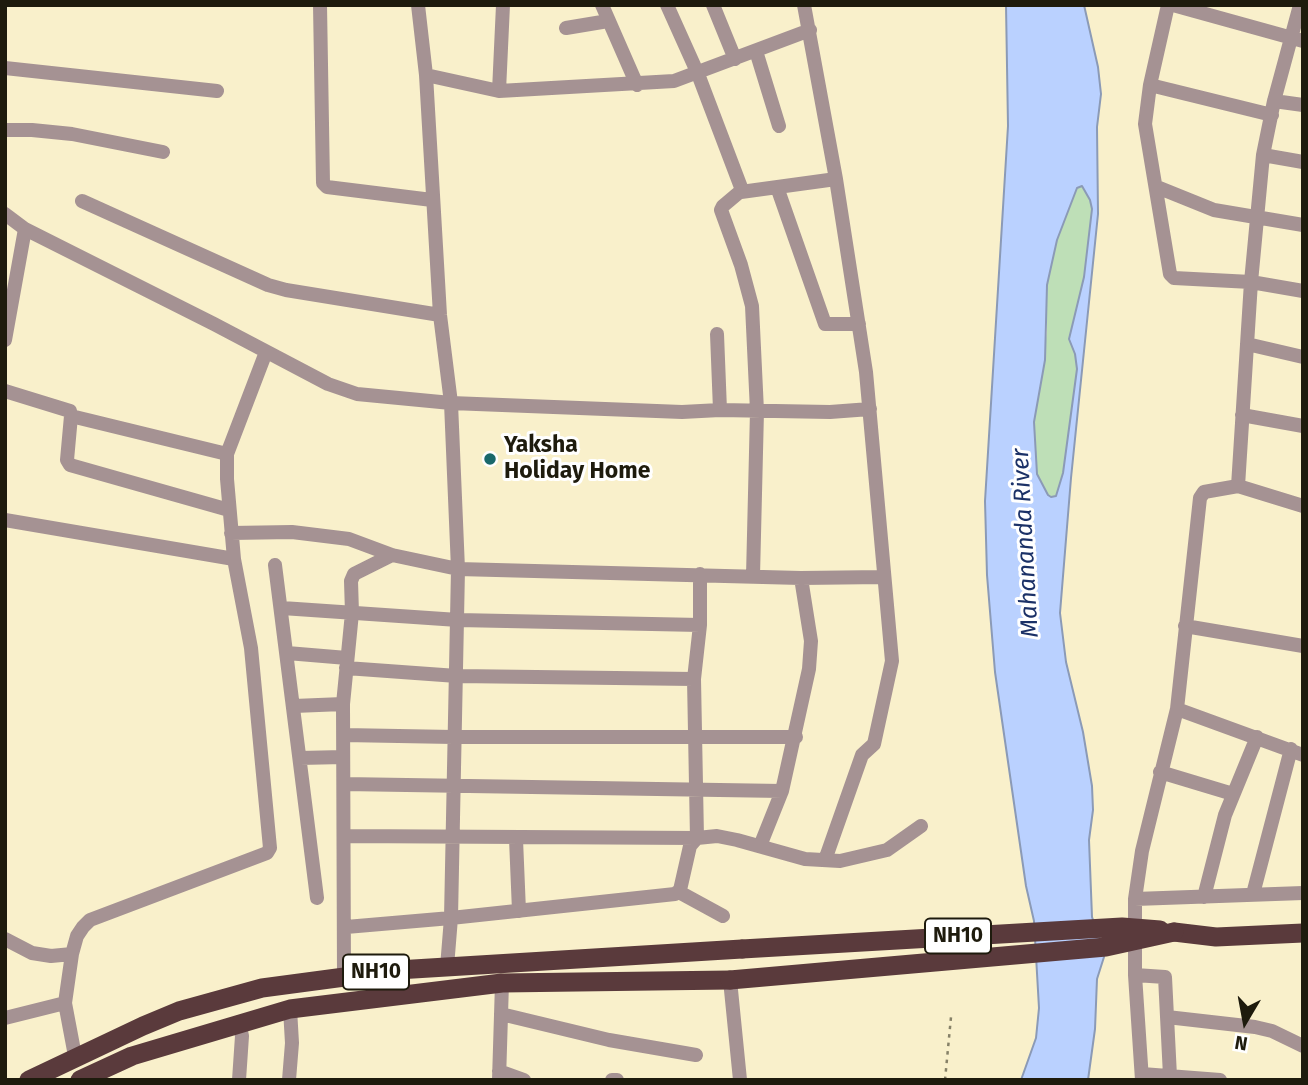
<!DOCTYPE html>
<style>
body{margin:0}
#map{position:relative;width:1308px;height:1085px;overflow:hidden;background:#f9f0cb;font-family:"Fira Sans",sans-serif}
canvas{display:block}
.frame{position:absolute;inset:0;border:7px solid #1e1b0d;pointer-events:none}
.north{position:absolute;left:1210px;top:987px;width:70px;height:70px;-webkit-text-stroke:5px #fff;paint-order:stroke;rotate:190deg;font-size:19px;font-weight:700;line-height:28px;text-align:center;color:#1e1b0d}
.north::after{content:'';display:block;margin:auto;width:24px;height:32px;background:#1e1b0d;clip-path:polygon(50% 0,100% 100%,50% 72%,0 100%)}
</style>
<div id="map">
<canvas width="1308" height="1085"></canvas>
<div class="frame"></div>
<div class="north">N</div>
</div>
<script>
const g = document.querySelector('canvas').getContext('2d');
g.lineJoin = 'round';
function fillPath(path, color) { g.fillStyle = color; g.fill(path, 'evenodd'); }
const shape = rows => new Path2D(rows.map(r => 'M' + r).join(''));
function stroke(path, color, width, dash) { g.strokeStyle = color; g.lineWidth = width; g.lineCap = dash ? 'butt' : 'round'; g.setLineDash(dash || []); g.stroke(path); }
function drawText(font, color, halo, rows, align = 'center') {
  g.font = font + ' "Fira Sans",sans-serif'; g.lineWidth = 6; g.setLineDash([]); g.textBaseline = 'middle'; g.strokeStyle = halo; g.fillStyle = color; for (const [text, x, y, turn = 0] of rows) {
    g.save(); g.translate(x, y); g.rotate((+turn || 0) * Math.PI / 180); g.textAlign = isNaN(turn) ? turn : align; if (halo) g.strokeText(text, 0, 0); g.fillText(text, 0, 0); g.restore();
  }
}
fillPath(shape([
 [1082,186,1090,200,1092,209,1084,277,1069,339,1075,354,1077,369,1063,473,1056,496,1051,497,1048,495,1037,474,1034,422,1047,332,1047,285,1057,240,1077,188]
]), '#bedfb7');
const water = shape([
 [1006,5,1084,5,1098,67,1101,94,1097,127,1098,214,1071,478,1060,613,1066,662,1083,732,1092,786,1093,810,1089,840,1092,917,1103,947,1104,957,1097,979,1095,1029,1088,1080,1021,1080,1036,1038,1039,1008,1034,921,1026,886,995,672,987,575,985,501,1008,126,1006,5],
 [1082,186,1090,200,1092,209,1084,277,1069,339,1075,354,1077,369,1063,473,1056,496,1051,497,1048,495,1037,474,1034,422,1045,360,1047,285,1057,240,1077,188,1082,186]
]);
fillPath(water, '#bad1ff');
stroke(water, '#8b9ab6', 2);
stroke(shape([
 [945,1080,951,1017]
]), '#868168', 2.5, [3.5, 5]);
stroke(shape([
 [320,5,323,183,327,187,432,200],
 [418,5,426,75,440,315,451,403,458,569,451,918,447,967],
 [602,5,637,85],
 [667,5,698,74,742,190,723,206,721,210,741,265,752,306,757,411,753,576],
 [713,5,735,59],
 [804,5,836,179,866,372,892,661,874,744,862,755,825,860],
 [1168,5,1150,85,1145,124,1170,274,1174,278,1251,282,1303,291],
 [1173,5,1303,41],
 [566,28,608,21],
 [756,51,779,126],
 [5,68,217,91],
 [426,75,499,91,674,81,810,30],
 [1150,85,1272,115],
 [499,91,503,5],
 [1274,101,1303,105],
 [5,130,32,130,72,134,163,152],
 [1263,155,1303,162],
 [777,187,825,324,859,324],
 [1157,187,1214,210,1303,225],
 [741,192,836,179],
 [82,201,268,285,286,290,440,315],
 [5,214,25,229,214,324,328,384,357,394,451,403,682,412,720,410,830,412,870,409],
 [717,334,720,410],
 [5,340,25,229],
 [1247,344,1303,357],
 [5,391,70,411,71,416,67,460,70,465,229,510],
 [1242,415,1303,426],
 [71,416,227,454],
 [1238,486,1251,282,1263,155,1274,101,1300,5],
 [5,520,234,559],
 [231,533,292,532,349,539,392,555,458,569,801,578,883,577],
 [275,565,317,898],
 [282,608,458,620,700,625],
 [1185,626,1303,646],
 [287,653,347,658],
 [346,668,457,676,694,679],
 [294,706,343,704],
 [1177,709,1303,755],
 [344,735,453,737,796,737],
 [300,758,343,757],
 [1160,772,1233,794],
 [344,784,782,791],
 [345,836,697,838,694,679,700,625,700,574],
 [516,839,519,911],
 [760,846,782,791,809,669,811,641,801,578],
 [679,892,723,916],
 [1253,894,1291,749],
 [1204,897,1225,815,1257,737],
 [1135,899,1303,893],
 [346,927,451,918,675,894,680,890,690,846,697,838,717,836,737,840,805,859,840,861,887,850,921,826],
 [5,939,32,953,51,956,72,954],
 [1135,975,1165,977,1170,1076],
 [344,976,343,704,352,613,351,581,354,574,392,555],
 [730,980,740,1080],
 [501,1014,609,1040,696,1055],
 [1167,1017,1255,1027,1272,1031,1303,1046],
 [5,1018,65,1003],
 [75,1056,65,1003,72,954,77,936,83,927,90,920,267,853,270,848,251,648,234,559,227,479,227,454,266,352],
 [499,1071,524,1080],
 [1142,1074,1220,1080],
 [239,1080,242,1036,239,1022],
 [289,1080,292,1043,290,1009],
 [499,1080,502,983],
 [612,1080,617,1080],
 [1142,1080,1135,975,1135,899,1142,851,1177,709,1200,498,1204,492,1238,486,1303,506]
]), '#a59293', 14);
stroke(shape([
 [1174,932,1216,937,1303,933],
 [29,1080,143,1026,179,1011,262,988,397,970,742,949],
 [80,1080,132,1056,290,1009,502,983,730,980]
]), '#5a3a3c', 19);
stroke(shape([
 [742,949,1122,927,1160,930],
 [730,980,1106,947,1174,932]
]), '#5a3a3c', 19);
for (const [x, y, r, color] of [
 [490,459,7,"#1a686a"]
]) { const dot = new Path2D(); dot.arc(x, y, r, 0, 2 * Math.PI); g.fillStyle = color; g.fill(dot); stroke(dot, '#fff', 2.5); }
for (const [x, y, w] of [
 [958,936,66],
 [376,972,66]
]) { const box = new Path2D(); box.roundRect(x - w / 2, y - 17.5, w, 35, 5); g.fillStyle = '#fff'; g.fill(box); stroke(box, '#1e1b0d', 2); }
drawText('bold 21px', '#1e1b0d', null, [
 ["NH10",958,936],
 ["NH10",376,972]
]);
drawText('bold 23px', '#1e1b0d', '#fff', [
 ["Yaksha",504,446],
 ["Holiday Home",504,472]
], 'left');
drawText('italic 24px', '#1b3167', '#fff', [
 ["Mahananda River",1026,543,-93]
]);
</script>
